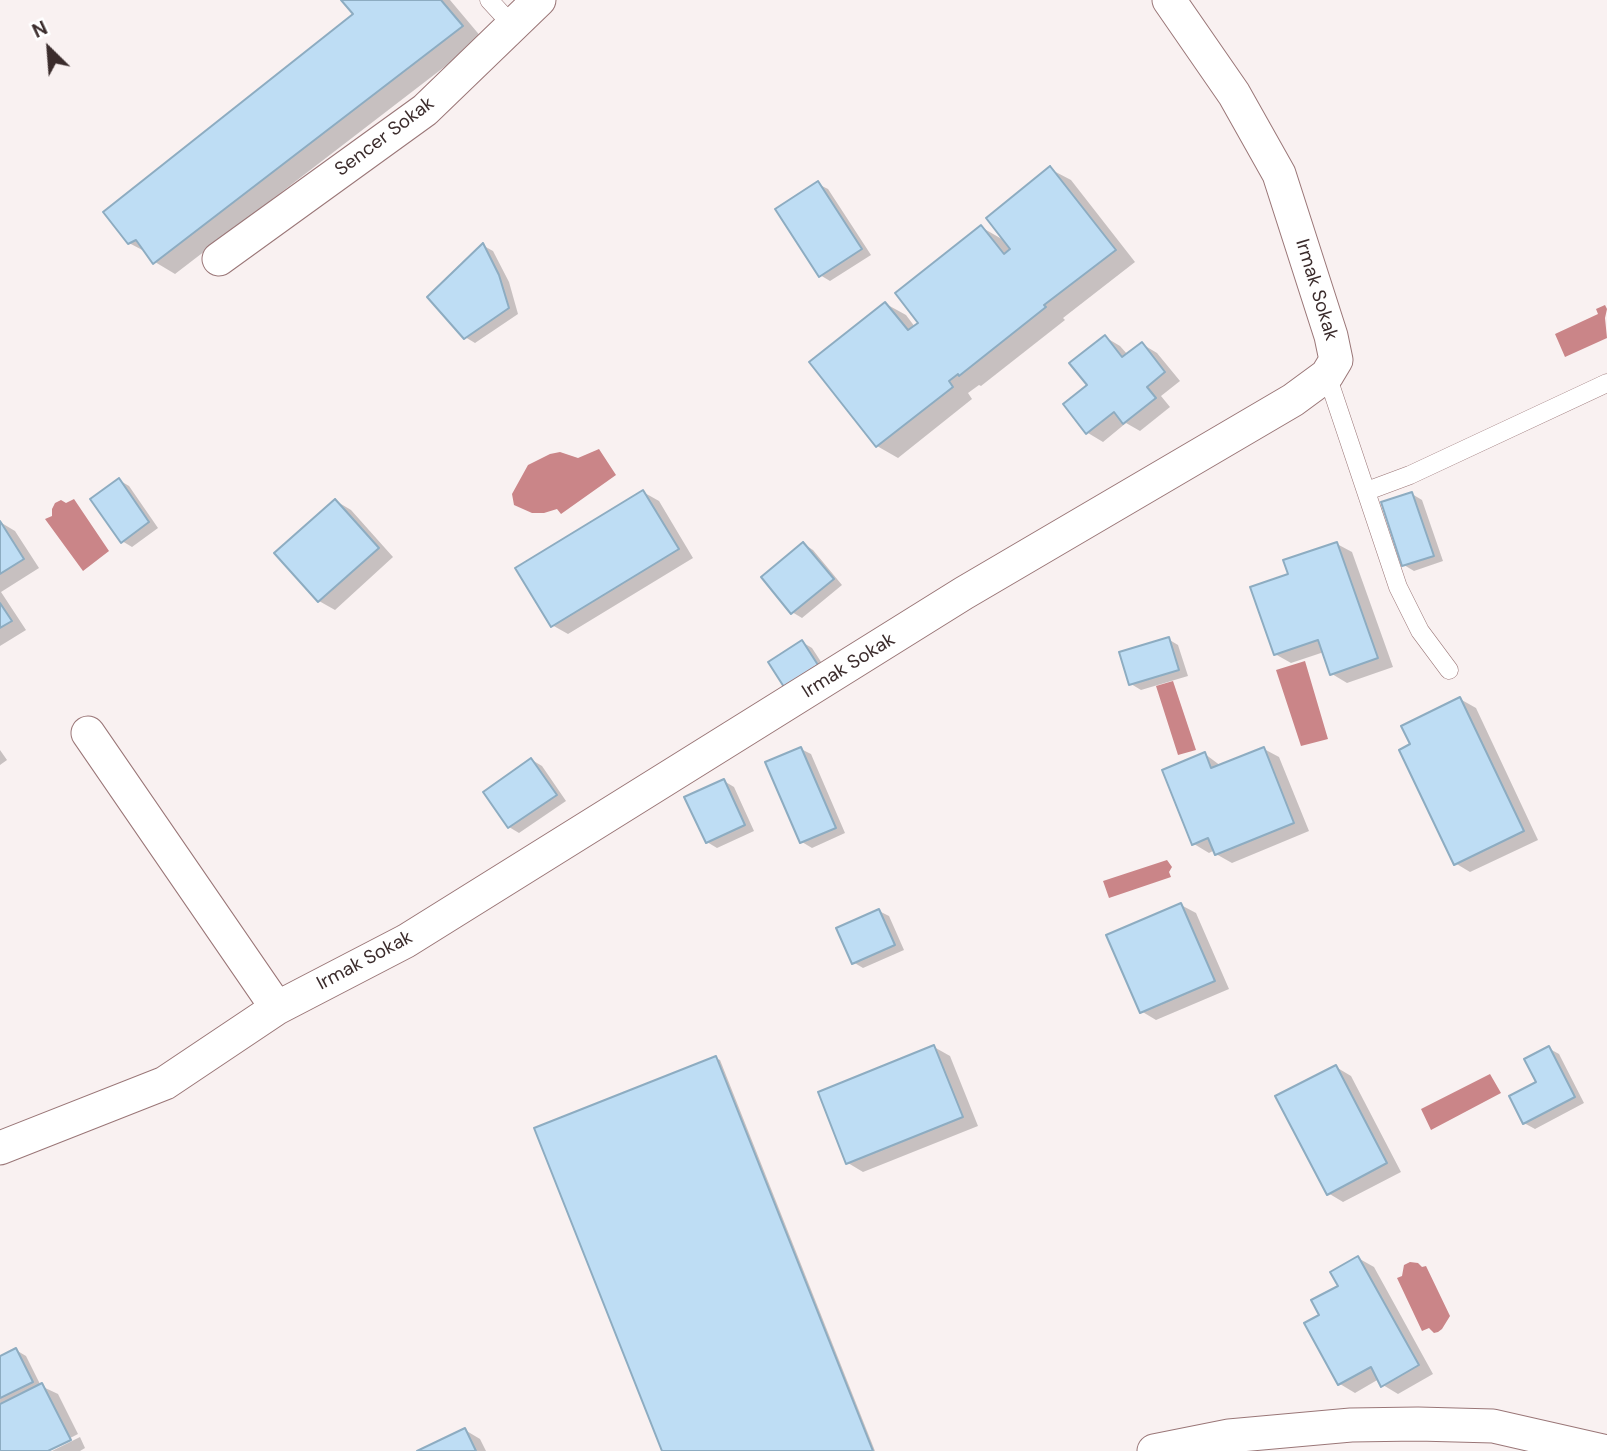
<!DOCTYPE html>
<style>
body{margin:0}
#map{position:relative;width:1607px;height:1451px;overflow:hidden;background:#f9f1f1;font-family:"DM Sans",sans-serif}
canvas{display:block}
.north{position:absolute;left:14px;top:14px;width:70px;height:70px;-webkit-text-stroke:5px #fff;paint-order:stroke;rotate:335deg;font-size:19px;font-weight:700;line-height:28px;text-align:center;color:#3b2c2c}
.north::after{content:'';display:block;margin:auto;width:24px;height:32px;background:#3b2c2c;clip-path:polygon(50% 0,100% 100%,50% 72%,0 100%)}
</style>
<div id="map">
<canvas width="1607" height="1451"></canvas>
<div class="north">N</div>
</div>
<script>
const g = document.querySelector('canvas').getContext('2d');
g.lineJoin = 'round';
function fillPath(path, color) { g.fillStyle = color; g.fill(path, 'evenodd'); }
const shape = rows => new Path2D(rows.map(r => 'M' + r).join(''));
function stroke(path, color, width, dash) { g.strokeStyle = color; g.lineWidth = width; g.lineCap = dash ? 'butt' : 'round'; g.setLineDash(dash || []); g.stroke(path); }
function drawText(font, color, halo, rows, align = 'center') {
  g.font = font + ' "DM Sans",sans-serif'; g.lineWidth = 6; g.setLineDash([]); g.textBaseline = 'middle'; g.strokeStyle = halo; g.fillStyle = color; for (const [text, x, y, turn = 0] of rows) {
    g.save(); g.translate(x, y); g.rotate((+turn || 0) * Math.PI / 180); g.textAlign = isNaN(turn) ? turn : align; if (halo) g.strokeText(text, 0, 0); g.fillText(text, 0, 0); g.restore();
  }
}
fillPath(shape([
 [1605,305,1607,309,1605,318,1607,338,1565,357,1555,334,1598,314,1596,309],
 [599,449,616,475,561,514,557,509,544,513,532,513,514,505,512,494,528,465,550,454,560,452,578,458],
 [74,499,109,551,83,571,45,519,52,516,52,509,55,503,61,500,66,503],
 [1305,661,1328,739,1301,746,1276,670],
 [1173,681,1196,750,1178,755,1156,686],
 [1167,860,1172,867,1169,872,1171,877,1109,898,1103,881],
 [1490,1074,1501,1093,1431,1130,1421,1109],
 [1410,1262,1418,1263,1422,1267,1426,1266,1450,1316,1442,1329,1438,1332,1434,1333,1429,1328,1422,1331,1397,1278,1402,1276,1404,1265]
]), '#ca8588');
fillPath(shape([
 [344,0,450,0,482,38,175,274,155,262,148,253,129,243,355,14],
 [1050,169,1071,180,1135,262,1063,318,1065,320,981,386,979,385,968,393,972,399,898,458,877,446,811,362,886,304,906,315,915,327,920,323,981,227,1007,242],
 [818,184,828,189,871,255,830,281,820,275],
 [484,246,493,251,509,282,518,314,475,343,465,337],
 [1105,337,1120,346,1128,355,1142,344,1157,353,1180,381,1161,396,1170,407,1140,431,1126,423,1103,442,1088,433,1065,404,1090,385],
 [119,480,129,486,158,528,132,547,122,541],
 [643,492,659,501,693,558,568,634,552,625],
 [1412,494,1422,500,1443,561,1414,571,1404,565],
 [336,501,351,510,393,557,335,610,319,601],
 [0,522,15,531,39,568,1,592,26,630,0,646],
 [804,544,813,550,842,585,802,618,792,612],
 [1337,544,1352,552,1393,667,1347,683,1332,674,1324,652,1291,663,1275,654,1290,575],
 [1168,639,1178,645,1188,676,1141,690,1131,684],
 [802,642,812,648,827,671,796,692],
 [1460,699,1476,708,1538,840,1470,872,1455,863,1413,745],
 [801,749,811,754,845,833,812,848,802,842],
 [1264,749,1279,757,1309,831,1232,863,1216,854,1215,850,1209,853,1194,844,1205,754,1221,766],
 [0,750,7,760,0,765],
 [532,760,542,766,566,801,519,833,509,827],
 [724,781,734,787,754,831,717,848,707,842],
 [1181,905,1196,913,1229,989,1156,1020,1141,1011],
 [879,911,889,916,904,950,863,968,853,962],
 [934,1047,950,1056,978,1126,863,1172,848,1163],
 [1548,1048,1559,1054,1584,1103,1535,1129,1524,1123],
 [716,1058,720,1060,875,1451,664,1451],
 [1336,1067,1351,1076,1401,1172,1343,1202,1328,1193],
 [1358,1258,1374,1267,1433,1374,1398,1394,1383,1385,1379,1379,1355,1393,1340,1384,1306,1324,1321,1316],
 [16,1350,26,1356,41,1386,58,1394,78,1434,45,1451,0,1451,0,1358],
 [465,1430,480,1439,486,1451,421,1451],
 [80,1437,85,1448,80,1451,52,1451]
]), '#0003');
const building = shape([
 [341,0,441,0,463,26,153,264,136,240,128,244,103,212,353,14,341,0],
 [1050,166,1116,250,1044,305,1046,307,959,376,958,374,949,381,953,387,876,447,809,362,885,302,908,330,918,323,895,293,981,225,1004,254,1010,249,986,218,1050,166],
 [818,181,862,249,819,277,775,209,818,181],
 [483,243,499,275,509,308,464,339,427,297,483,243],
 [1105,335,1122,357,1142,342,1165,372,1147,387,1156,398,1123,424,1114,412,1086,434,1063,404,1087,385,1069,363,1105,335],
 [119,478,149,522,121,543,90,499,119,478],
 [643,490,679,549,551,627,515,568,643,490],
 [1412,492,1434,556,1402,566,1381,502,1412,492],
 [335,499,379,548,318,602,274,553,335,499],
 [0,521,24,559,0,574,0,521],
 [803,542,834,579,791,614,761,577,803,542],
 [1337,542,1378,658,1330,675,1318,640,1274,655,1250,587,1288,574,1283,560,1337,542],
 [0,603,12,621,0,628,0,603],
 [1169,637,1179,670,1129,685,1119,652,1169,637],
 [802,640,818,665,784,687,768,662,802,640],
 [1460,697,1524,831,1454,865,1399,750,1410,744,1401,726,1460,697],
 [801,747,836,828,800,843,765,762,801,747],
 [1264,747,1294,823,1215,855,1208,838,1192,845,1162,770,1205,752,1211,768,1264,747],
 [531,758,557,795,508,828,483,792,531,758],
 [724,779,745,825,706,843,684,797,724,779],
 [1181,903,1215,981,1140,1013,1106,935,1181,903],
 [879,909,895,945,852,964,836,928,879,909],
 [934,1045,963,1117,846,1164,818,1092,934,1045],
 [1549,1046,1575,1097,1523,1124,1509,1096,1536,1082,1524,1059,1549,1046],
 [716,1056,873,1451,662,1451,534,1128,716,1056],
 [1336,1065,1387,1163,1327,1195,1275,1096,1336,1065],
 [1358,1256,1419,1365,1381,1387,1371,1367,1338,1385,1304,1323,1319,1315,1311,1300,1338,1286,1330,1272,1358,1256],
 [16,1348,33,1382,0,1398,0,1356,16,1348],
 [42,1383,71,1440,48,1451,0,1451,0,1404,42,1383],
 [465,1428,476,1451,417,1451,465,1428]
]);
fillPath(building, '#beddf4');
stroke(building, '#8dacc1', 2);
const lane = shape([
 [489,0,513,26],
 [1327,375,1398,587,1420,631,1449,670],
 [1367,491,1410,475,1607,383]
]);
const street = shape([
 [219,259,425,110,539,0],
 [88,733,277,1008],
 [0,1148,165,1083,277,1008,406,941,964,593,1293,400,1327,375,1336,360,1331,336,1279,174,1234,94,1169,0],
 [1154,1451,1229,1436,1351,1425,1418,1424,1493,1426,1603,1451]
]);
stroke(lane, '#9a7677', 19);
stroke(street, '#9a7677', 35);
stroke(lane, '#fff', 18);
stroke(street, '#fff', 33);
drawText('19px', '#3b2c2c', '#fff', [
 ["Sencer Sokak",385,137,-37],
 ["Irmak Sokak",1316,290,73],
 ["Irmak Sokak",849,666,-32],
 ["Irmak Sokak",365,961,-28]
]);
</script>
